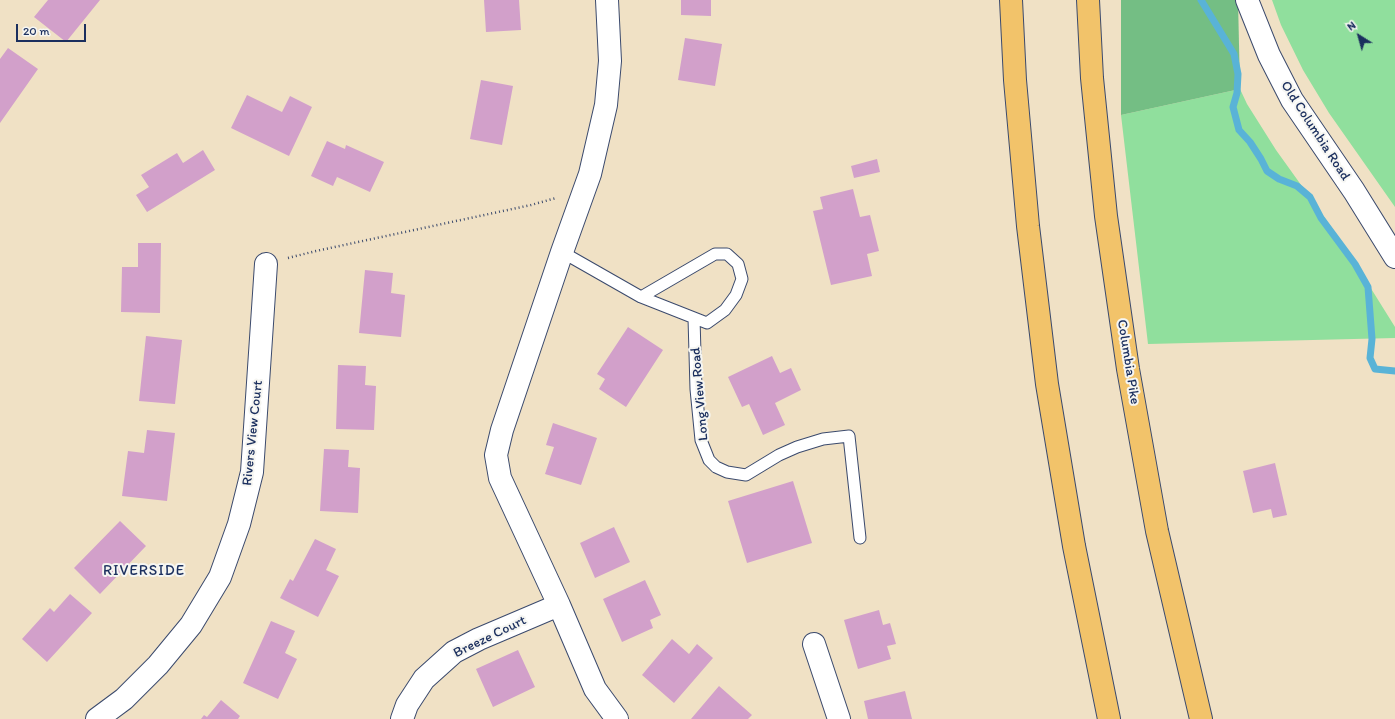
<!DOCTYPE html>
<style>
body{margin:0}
#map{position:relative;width:1395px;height:719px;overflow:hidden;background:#f0e1c5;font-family:Itim,sans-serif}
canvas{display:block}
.north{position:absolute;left:1339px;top:16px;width:40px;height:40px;-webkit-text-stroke:3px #f6f6f2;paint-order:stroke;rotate:323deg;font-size:11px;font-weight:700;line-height:16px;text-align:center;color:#1b2f5e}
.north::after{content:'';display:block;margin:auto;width:14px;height:18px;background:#1b2f5e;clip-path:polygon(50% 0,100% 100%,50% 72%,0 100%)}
.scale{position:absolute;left:16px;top:24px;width:70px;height:18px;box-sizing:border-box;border:2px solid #1b2f5e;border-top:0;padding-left:5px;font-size:12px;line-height:14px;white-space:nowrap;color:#1b2f5e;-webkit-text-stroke:3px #f6f6f2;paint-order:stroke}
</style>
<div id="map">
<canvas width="1395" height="719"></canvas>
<div class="north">N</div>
<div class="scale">20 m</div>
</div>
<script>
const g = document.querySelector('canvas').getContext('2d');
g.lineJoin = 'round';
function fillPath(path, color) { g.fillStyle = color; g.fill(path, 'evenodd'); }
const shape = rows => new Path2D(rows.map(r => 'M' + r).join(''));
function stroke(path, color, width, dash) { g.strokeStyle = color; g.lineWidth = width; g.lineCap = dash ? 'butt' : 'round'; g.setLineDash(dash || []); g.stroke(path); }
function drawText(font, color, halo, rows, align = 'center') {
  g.font = font + ' Itim,sans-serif'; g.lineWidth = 4; g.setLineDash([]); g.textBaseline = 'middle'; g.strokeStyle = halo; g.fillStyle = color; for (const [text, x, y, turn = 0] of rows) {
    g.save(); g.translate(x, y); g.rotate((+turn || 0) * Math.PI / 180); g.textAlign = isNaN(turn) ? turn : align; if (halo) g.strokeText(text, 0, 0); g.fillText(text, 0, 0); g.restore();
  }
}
fillPath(shape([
 [1272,0,1395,0,1395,207,1329,113,1303,70,1281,25],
 [1240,89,1247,104,1276,150,1342,242,1395,327,1395,338,1148,344,1121,115]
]), '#90df9d');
fillPath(shape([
 [1121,0,1238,0,1240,89,1121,115]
]), '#74be84');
stroke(shape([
 [1201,0,1234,54,1238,74,1237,93,1233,107,1239,130,1250,142,1261,159,1267,171,1279,179,1297,186,1310,197,1321,218,1355,264,1368,287,1372,339,1370,358,1375,369,1395,371]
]), '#59b3d7', 7);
fillPath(shape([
 [48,0,100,0,66,42,34,17],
 [484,0,519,0,521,30,486,32],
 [681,0,711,0,711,16,681,15],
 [685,38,722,44,715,86,678,80],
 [8,48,38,69,0,123,0,59],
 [481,80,513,86,502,145,470,139],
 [247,95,282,112,290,96,312,107,289,156,231,128],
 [327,141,345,149,346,145,384,162,370,192,337,177,333,186,311,176],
 [203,150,215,170,147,212,136,195,149,187,141,175,177,153,183,163],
 [877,159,880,172,854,178,851,166],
 [853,189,860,217,870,215,879,251,867,254,872,276,831,285,813,211,823,209,820,197],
 [138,243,161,243,160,313,121,312,122,267,138,267],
 [365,270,393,273,391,293,405,295,401,337,359,333],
 [628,327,663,350,626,407,599,389,605,379,597,374],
 [146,336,182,340,175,404,139,401],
 [772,356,780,373,791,368,801,390,775,403,785,425,763,435,749,404,742,407,728,377],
 [338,365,366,366,365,385,376,386,374,430,336,429],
 [553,423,597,438,581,485,545,474,554,447,546,445],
 [147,430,175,433,167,501,122,496,128,451,144,453],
 [324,449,349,450,348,467,360,468,358,513,320,511],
 [1275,463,1287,515,1273,518,1271,509,1253,513,1243,471],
 [793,481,812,543,747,563,728,501],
 [120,521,146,546,100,594,74,568],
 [614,527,630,562,595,578,580,543],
 [315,539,336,549,326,570,339,576,318,617,280,598,290,579,293,581],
 [645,580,661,615,650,620,653,628,622,642,603,599],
 [70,594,92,613,47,662,22,639,50,608,54,612],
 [879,610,883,625,890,623,896,644,887,646,891,659,858,669,844,620],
 [271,621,295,631,285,653,297,659,278,699,243,683],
 [672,639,689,654,697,644,713,658,674,703,642,675],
 [518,650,535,687,493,707,476,669],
 [719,686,752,715,748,719,691,719],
 [905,691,912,719,868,719,864,701],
 [221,700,240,716,238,719,201,719,204,715,207,717]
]), '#d2a0ca');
const service = shape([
 [562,252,641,297,707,323,725,310,736,295,742,279,738,264,727,254,715,254,641,297],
 [694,318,696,389,701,440,709,460,716,467,727,472,746,475,779,455,797,447,823,439,849,436,860,538]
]);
const minor = shape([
 [607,0,610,61,606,105,590,174,562,252,502,430,496,455,500,478,559,605,595,689,617,719],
 [814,644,839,719],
 [97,719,124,699,158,665,191,625,220,577,239,524,252,472,266,264],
 [402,719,407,705,424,679,454,652,479,639,559,605]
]);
const tertiary = shape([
 [1247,0,1269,55,1292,100,1354,191,1395,257]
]);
const trunk = shape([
 [1011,0,1015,80,1028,226,1047,384,1074,546,1109,719],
 [1088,0,1092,78,1106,216,1128,369,1157,531,1201,719]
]);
stroke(service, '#3b4a6d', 13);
stroke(minor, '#3b4a6d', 24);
stroke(tertiary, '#3b4a6d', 24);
stroke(trunk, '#3b4a6d', 24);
stroke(shape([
 [288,258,316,251,531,205,556,198]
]), '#3b4a6d', 2.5, [1, 3]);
stroke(service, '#fff', 11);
stroke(minor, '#fff', 22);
stroke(tertiary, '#fff', 22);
stroke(trunk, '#f2c36a', 22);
drawText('14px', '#1b2f5e', '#f6f6f2', [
 ["Old Columbia Road",1315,131,57],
 ["Columbia Pike",1128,362,81],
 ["Long View Road",700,394,-95],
 ["Rivers View Court",253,433,-84],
 ["Breeze Court",490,637,-26]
]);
g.letterSpacing = '1px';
drawText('15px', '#1b2f5e', '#f6f6f2', [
 ["RIVERSIDE",144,571]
]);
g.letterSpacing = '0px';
</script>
